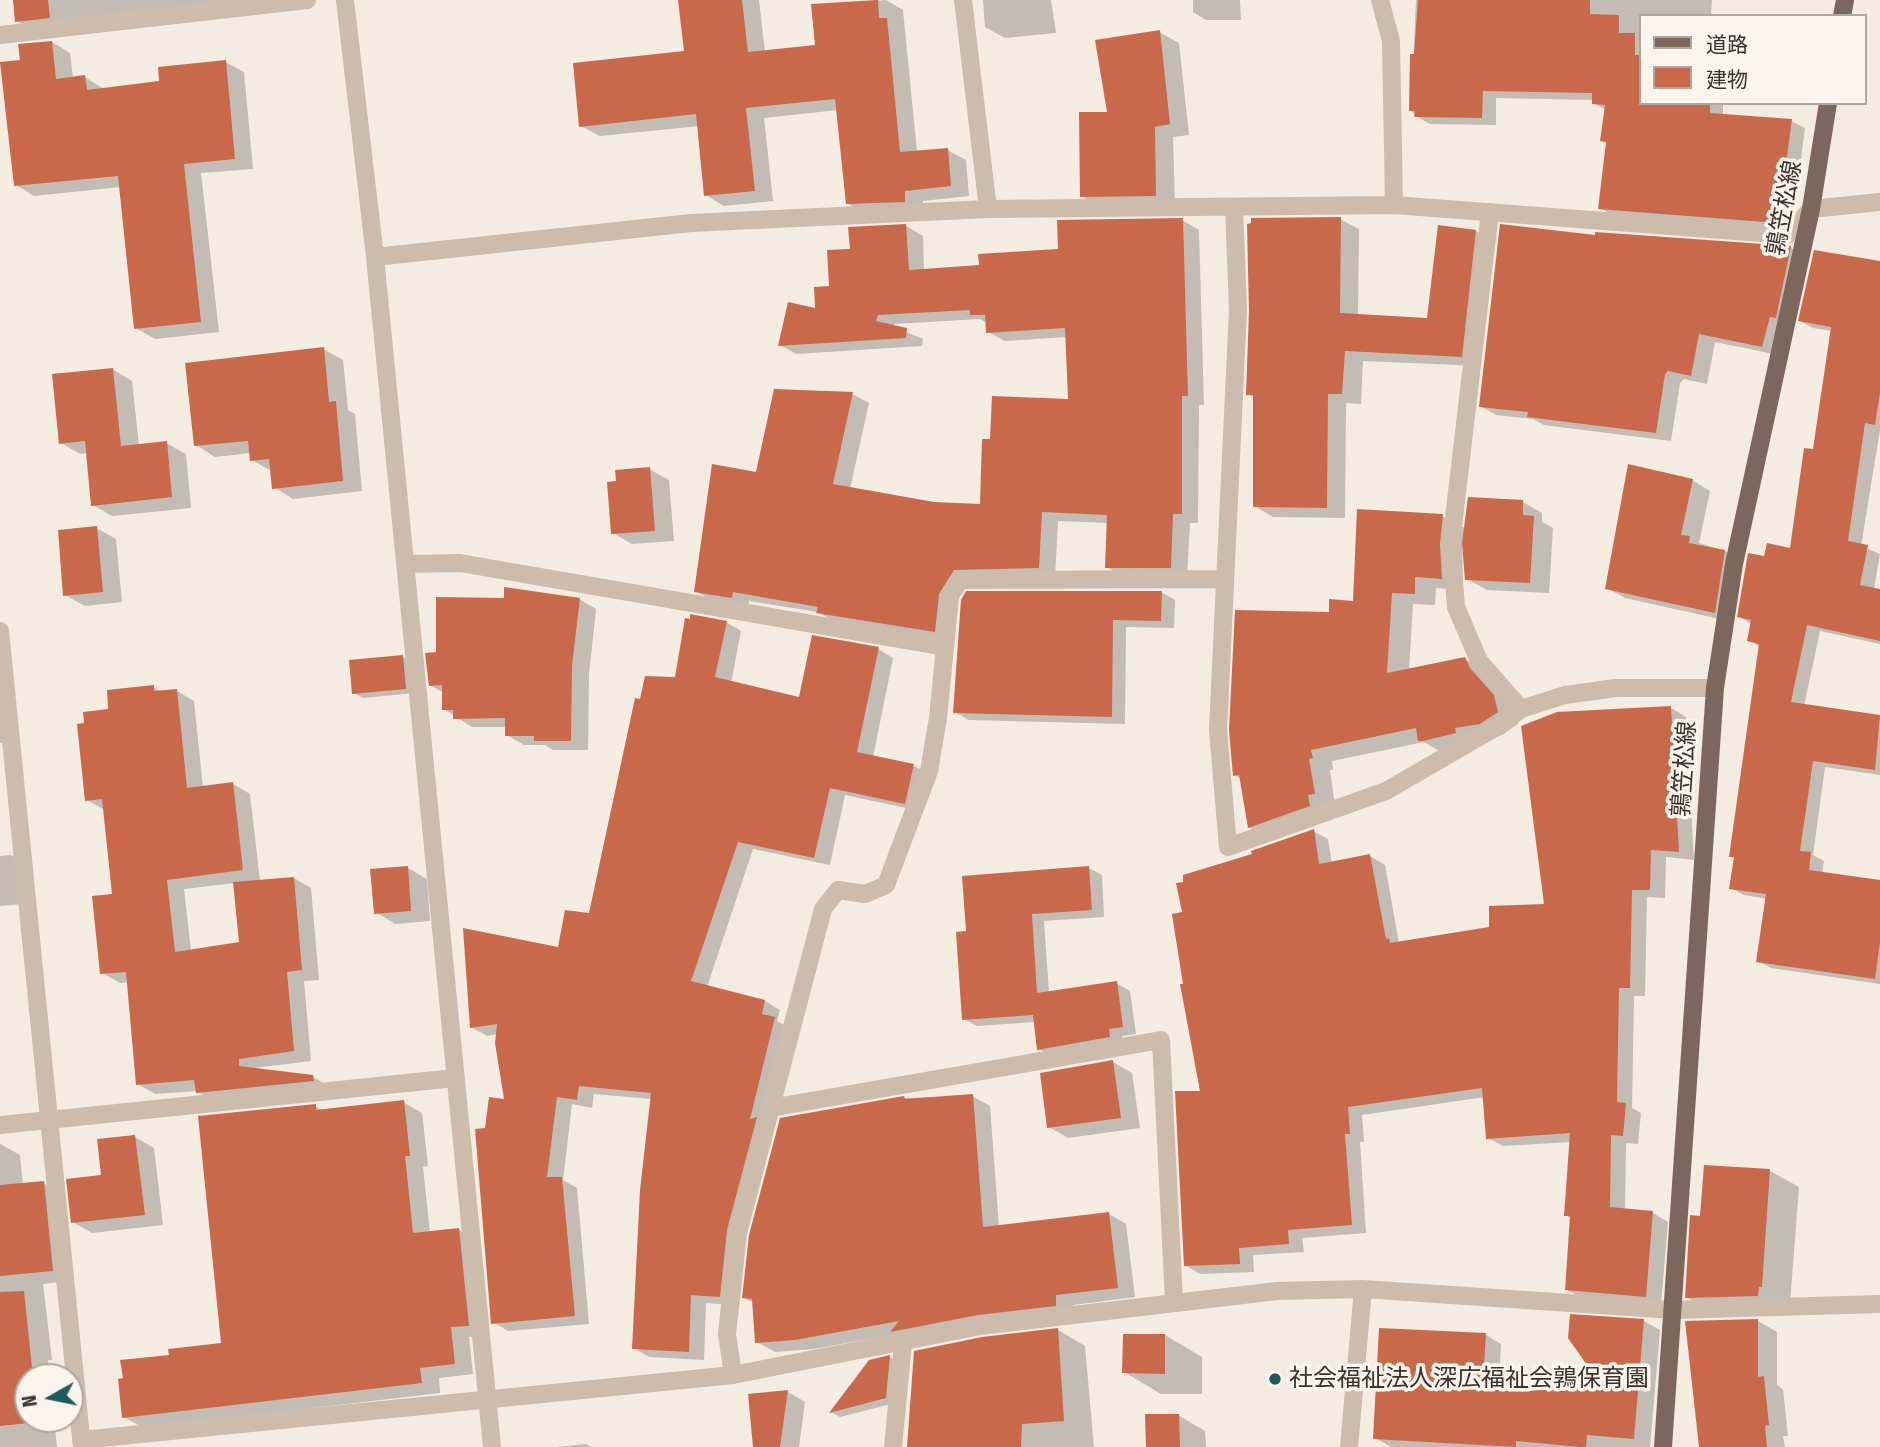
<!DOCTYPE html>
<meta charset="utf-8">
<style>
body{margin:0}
#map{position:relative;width:1880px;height:1447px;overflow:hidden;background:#f4ebe1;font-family:"Fira Sans Condensed","Noto Sans JP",sans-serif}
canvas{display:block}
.legend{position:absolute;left:1639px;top:14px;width:228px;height:91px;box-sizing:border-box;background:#fbf5ee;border:2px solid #aea6a0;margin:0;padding:9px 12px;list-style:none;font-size:21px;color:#3b302b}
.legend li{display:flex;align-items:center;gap:14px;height:35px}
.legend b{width:35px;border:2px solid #aea6a0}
.north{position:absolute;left:14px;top:1363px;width:70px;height:70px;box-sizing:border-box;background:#fbf5ee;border:2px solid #aea6a0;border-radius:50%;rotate:261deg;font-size:19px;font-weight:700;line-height:28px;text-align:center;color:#3b302b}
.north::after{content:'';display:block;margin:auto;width:24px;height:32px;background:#1f5a5e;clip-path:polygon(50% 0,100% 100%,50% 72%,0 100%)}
</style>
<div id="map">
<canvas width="1880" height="1447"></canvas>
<ul class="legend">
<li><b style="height:9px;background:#7d675c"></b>道路</li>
<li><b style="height:19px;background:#c8694b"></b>建物</li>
</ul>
<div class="north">N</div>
</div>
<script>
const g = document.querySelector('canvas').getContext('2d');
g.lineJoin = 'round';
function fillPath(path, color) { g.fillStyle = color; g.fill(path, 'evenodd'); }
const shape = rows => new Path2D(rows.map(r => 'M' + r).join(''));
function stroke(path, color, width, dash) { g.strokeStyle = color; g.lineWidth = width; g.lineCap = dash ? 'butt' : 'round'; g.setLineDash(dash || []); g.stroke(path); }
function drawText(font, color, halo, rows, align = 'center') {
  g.font = font + ' "Fira Sans Condensed","Noto Sans JP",sans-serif'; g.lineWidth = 7; g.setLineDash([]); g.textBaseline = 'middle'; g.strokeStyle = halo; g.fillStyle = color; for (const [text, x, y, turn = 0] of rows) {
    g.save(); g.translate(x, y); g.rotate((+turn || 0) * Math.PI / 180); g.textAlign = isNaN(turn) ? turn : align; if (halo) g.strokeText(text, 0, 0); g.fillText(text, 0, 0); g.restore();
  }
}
fillPath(shape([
 [14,0,241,0,37,32,17,21],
 [680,0,759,0,765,52,817,46,813,6,886,0,903,10,917,152,947,150,966,160,969,196,923,201,923,211,866,214,847,203,838,110,764,118,773,201,724,206,706,195,699,126,600,136,581,126,686,53],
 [983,0,1051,0,1056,33,1005,38,985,27],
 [1193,0,1240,0,1241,20,1206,20,1193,12],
 [1416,0,1712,0,1711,16,1640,16,1640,103,1723,103,1723,116,1791,121,1805,128,1792,230,1614,216,1600,208,1608,143,1602,140,1606,110,1594,103,1594,100,1496,98,1496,125,1430,124,1416,116,1411,110],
 [1159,32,1179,43,1189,135,1173,137,1175,206,1101,207,1082,196,1109,113],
 [52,42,70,53,73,78,85,77,104,89,161,82,225,62,244,72,253,169,201,173,219,332,155,339,136,328,121,187,34,196,16,185,22,61],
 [1340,219,1359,229,1358,316,1428,320,1440,227,1476,231,1494,242,1480,366,1363,361,1361,404,1346,403,1345,518,1273,517,1254,506,1255,398,1248,394],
 [1182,220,1199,230,1204,405,1199,405,1198,523,1190,523,1187,576,1123,577,1107,567,1108,523,1058,521,1055,577,971,579,955,604,951,640,835,622,818,612,749,601,748,607,713,601,696,591,758,473,852,394,869,403,850,489,934,504,981,506,992,441,1070,401,1067,337,1005,341,988,332,987,323,980,319,894,324,894,327,923,339,922,346,796,354,780,345,817,310,852,250,906,226,923,236,924,271,981,267],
 [1597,234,1791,248,1806,257,1778,355,1715,342,1707,384,1684,379,1680,383,1671,441,1544,425,1533,419,1496,415,1480,406],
 [1880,261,1880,430,1861,546,1880,554,1874,589,1880,591,1880,644,1820,631,1804,706,1880,717,1880,775,1825,767,1813,855,1824,861,1822,874,1880,920,1880,984,1771,968,1758,961,1767,899,1744,895,1731,888,1735,859,1730,856,1760,647,1749,640,1752,624,1739,617,1765,558,1791,550,1815,451,1832,331,1813,328,1800,321],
 [323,349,343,360,348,410,355,414,362,491,293,499,274,487,271,471,252,460,251,453,215,457,196,445],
 [112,369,132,381,139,446,166,443,186,454,191,508,112,516,93,505,88,453,80,454,61,443],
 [649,469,669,480,674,541,632,544,613,533],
 [1692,480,1710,491,1699,543,1725,551,1743,562,1733,622,1625,598,1607,588],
 [1523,502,1542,513,1542,522,1553,528,1549,593,1487,590,1467,579,1462,540,1463,590,1436,588,1435,605,1413,604,1409,671,1465,659,1486,671,1515,709,1518,724,1502,735,1476,740,1441,752,1424,742,1332,761,1333,770,1330,770,1335,806,1270,839,1249,827,1242,779,1235,775,1330,614,1355,602,1442,516,1466,529],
 [96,528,116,539,122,602,85,606,65,595],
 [1161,592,1175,600,1174,628,1126,627,1125,724,969,720,955,712,963,600],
 [579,599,596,609,589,675,588,750,553,750,545,745,524,745,507,735,507,727,472,727,444,709,444,693,430,685,438,654],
 [726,622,741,631,731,683,800,699,878,649,893,658,873,757,914,766,929,774,920,811,845,795,830,865,753,849,707,987,765,1001,780,1010,777,1021,789,1028,742,1240,735,1305,706,1303,704,1360,649,1357,634,1348,652,1099,594,1094,592,1108,572,1104,563,1180,577,1188,589,1324,508,1331,493,1322,486,1130,506,1101,498,1034,487,1036,471,1027,559,949,590,914,642,701,676,679],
 [402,657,412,662,415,693,363,698,354,693],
 [153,687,162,692,177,691,194,701,203,788,233,784,250,794,260,881,294,878,311,888,319,980,304,981,311,1061,254,1068,313,1077,330,1087,215,1102,197,1091,155,1094,138,1084,129,982,120,983,102,973,114,896,105,810,87,800,86,725],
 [235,883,240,944,191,951,184,889],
 [0,698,17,742,0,743],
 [1671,708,1686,717,1694,860,1666,857,1665,898,1647,897,1645,996,1634,996,1632,1108,1641,1113,1638,1144,1626,1143,1625,1210,1653,1213,1668,1222,1661,1304,1581,1298,1566,1289,1572,1219,1565,1215,1571,1142,1503,1146,1488,1138,1485,1097,1362,1115,1364,1142,1360,1142,1366,1233,1302,1238,1304,1252,1253,1255,1254,1272,1200,1274,1185,1265,1202,1092,1185,985,1184,914,1254,855,1313,831,1328,839,1332,863,1370,856,1385,865,1399,943,1491,928,1546,905],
 [11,855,30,866,33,903,0,906,0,856],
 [408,868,427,879,430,921,395,924,376,912],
 [1089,868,1102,875,1104,917,1044,921,1049,993,1116,983,1130,991,1136,1034,1122,1036,1123,1044,1052,1057,1039,1049,1035,1022,977,1026,964,1019,967,933],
 [1113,1062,1132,1073,1140,1128,1068,1138,1049,1127],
 [972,1096,990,1106,999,1227,1109,1214,1126,1224,1135,1297,1073,1305,1073,1315,897,1334,814,1349,775,1352,757,1342,754,1303,744,1298,904,1098],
 [403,1102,422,1113,428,1166,423,1167,430,1233,459,1230,478,1241,487,1336,469,1337,473,1374,439,1378,440,1393,143,1428,124,1417,171,1357,223,1344,315,1106,324,1111],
 [135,1137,154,1148,163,1225,92,1233,73,1222],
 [0,1144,20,1155,23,1185,43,1183,62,1193,71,1281,43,1284,52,1360,48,1360,50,1377,28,1377,28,1419,54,1419,57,1447,0,1447],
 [1770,1171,1799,1187,1790,1303,1715,1314,1686,1297,1702,1218],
 [1571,1316,1644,1321,1660,1330,1650,1447,1391,1447,1375,1438,1486,1335,1501,1344,1499,1384,1604,1387],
 [1758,1321,1777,1332,1777,1385,1783,1389,1788,1436,1783,1436,1785,1447,1701,1447],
 [1058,1330,1085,1346,1094,1447,909,1447,915,1352],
 [1165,1335,1202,1357,1202,1394,1161,1394,1124,1372],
 [890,1357,899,1362,895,1403,840,1417,831,1412,870,1361],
 [788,1392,805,1402,799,1447,755,1447,750,1396],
 [1178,1415,1205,1431,1206,1447,1148,1447],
 [586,1444,591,1447,557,1447]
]), '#0003');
fillPath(shape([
 [13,0,48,0,50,18,15,22],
 [678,0,742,0,748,52,815,45,811,4,878,0,879,18,887,18,900,152,948,148,951,186,905,191,905,202,846,204,835,99,746,108,755,191,704,196,696,114,579,127,573,63,684,51],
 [1418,0,1590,0,1590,14,1619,15,1619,33,1635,33,1635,55,1640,55,1640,103,1710,103,1710,113,1792,119,1778,223,1598,209,1606,142,1600,141,1605,105,1592,104,1592,93,1483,91,1482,118,1414,117,1415,111,1409,111,1410,54,1414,54],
 [1160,30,1170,124,1155,127,1156,196,1080,197,1079,112,1107,112,1095,40],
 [52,41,56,79,85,75,87,90,159,81,158,67,226,60,235,159,184,164,201,322,134,329,118,176,14,186,0,62,20,60,18,44],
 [1341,217,1340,313,1427,318,1438,225,1476,230,1462,357,1345,351,1342,394,1328,394,1327,508,1253,507,1253,395,1246,395,1249,311,1247,224,1251,223,1251,218],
 [1183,218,1188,396,1182,396,1182,514,1173,514,1171,568,1105,568,1107,515,1042,512,1039,568,954,570,939,594,935,632,816,613,818,607,733,592,732,598,694,592,712,464,756,472,774,389,853,392,833,484,934,502,980,504,982,439,990,439,992,396,1068,399,1065,328,986,333,985,315,970,315,970,310,878,315,876,321,907,328,906,338,778,346,788,302,815,308,814,287,829,286,827,250,850,249,848,227,906,224,909,270,979,265,978,254,1058,249,1057,220],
 [1500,224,1595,235,1595,232,1791,246,1776,318,1770,317,1762,347,1699,334,1691,376,1668,371,1665,374,1656,433,1527,417,1528,412,1479,407],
 [1814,250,1880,261,1880,393,1875,425,1865,423,1848,541,1868,545,1860,585,1880,589,1880,641,1807,625,1791,702,1880,715,1875,770,1813,761,1800,851,1811,852,1809,870,1880,880,1880,942,1875,979,1756,962,1766,894,1729,889,1734,857,1729,857,1759,644,1747,641,1751,620,1737,617,1748,553,1764,556,1767,543,1790,548,1804,448,1813,449,1831,327,1798,321],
 [324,347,329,402,336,401,343,481,272,489,269,459,250,461,248,441,194,446,185,363],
 [113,368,121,446,167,441,172,497,91,506,85,441,59,444,52,374],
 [1628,464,1693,479,1681,535,1690,536,1689,543,1725,550,1715,613,1605,589],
 [650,467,655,531,611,534,607,482,616,481,615,470],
 [1468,497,1523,500,1523,515,1534,516,1530,583,1465,580,1462,543],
 [1357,509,1443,514,1440,544,1442,579,1415,577,1415,594,1392,593,1387,673,1465,657,1470,668,1494,695,1498,712,1480,724,1455,728,1456,733,1423,741,1418,741,1416,728,1311,750,1313,758,1309,759,1315,794,1308,795,1310,806,1248,828,1239,775,1233,776,1229,730,1235,610,1329,612,1329,599,1353,601],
 [97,526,103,592,63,596,58,530],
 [504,587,580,598,572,665,571,741,534,741,534,736,505,736,505,718,453,719,453,710,442,710,442,685,429,686,425,653,436,652,436,597,504,598],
 [966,591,1162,591,1161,621,1113,620,1112,717,953,713,961,600],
 [690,614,727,621,715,677,799,697,812,635,879,647,857,752,914,764,905,804,830,788,814,858,738,842,691,981,765,1000,762,1014,775,1017,750,1119,757,1117,727,1230,720,1297,691,1295,689,1352,632,1349,640,1190,651,1093,579,1086,577,1100,557,1097,547,1177,562,1177,575,1316,491,1324,475,1129,485,1128,489,1097,504,1099,495,1043,497,1024,470,1028,463,928,558,947,565,910,589,913,635,698,640,699,645,676,675,677,685,618,690,619],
 [403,655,406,689,352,694,349,660],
 [154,685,154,691,177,689,187,788,233,782,243,870,167,880,175,952,239,942,233,882,294,877,302,970,287,972,294,1051,239,1059,239,1066,313,1075,314,1081,196,1093,194,1080,136,1085,126,972,100,974,92,896,112,894,102,799,85,801,77,724,84,723,83,712,108,709,107,690],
 [1671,706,1679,852,1651,850,1650,890,1632,890,1630,988,1619,988,1617,1102,1626,1103,1623,1136,1611,1135,1610,1207,1653,1211,1646,1297,1565,1290,1570,1216,1564,1216,1570,1133,1486,1139,1482,1088,1348,1107,1350,1134,1345,1134,1352,1225,1288,1230,1289,1244,1239,1248,1240,1264,1184,1266,1175,1091,1200,1091,1180,984,1183,984,1172,914,1182,912,1176,883,1183,882,1183,875,1252,854,1251,851,1314,829,1319,864,1370,854,1386,939,1389,938,1390,943,1489,927,1489,906,1544,904,1521,726,1557,712],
 [408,866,411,911,374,914,370,869],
 [1089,866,1092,910,1032,914,1037,993,1117,981,1123,1027,1109,1029,1110,1037,1037,1050,1033,1015,962,1020,956,932,966,931,962,876],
 [1113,1060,1121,1118,1047,1128,1040,1073],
 [973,1094,983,1227,1109,1212,1118,1288,1056,1295,1056,1306,978,1315,890,1332,899,1321,795,1340,755,1343,752,1299,742,1298,749,1235,780,1118,904,1096,905,1099],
 [404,1100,410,1156,405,1156,413,1233,459,1228,469,1326,451,1327,455,1364,420,1368,422,1383,122,1418,118,1379,123,1378,120,1360,169,1355,168,1349,221,1343,198,1116,316,1104,316,1110],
 [135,1135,145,1215,71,1223,66,1179,101,1175,97,1139],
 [1704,1165,1770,1169,1762,1287,1759,1287,1758,1296,1685,1298,1690,1215,1700,1216],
 [44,1181,53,1271,0,1276,0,1185],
 [24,1291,33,1377,28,1377,28,1419,37,1419,38,1422,0,1426,0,1292],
 [1570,1314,1644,1319,1634,1439,1587,1435,1586,1447,1580,1447,1516,1441,1516,1447,1373,1439,1379,1328,1486,1333,1483,1382,1601,1385,1568,1338],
 [1758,1319,1758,1377,1764,1376,1769,1425,1765,1426,1767,1447,1699,1447,1685,1321],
 [1058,1328,1064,1421,1022,1424,1021,1447,907,1447,914,1351,982,1337],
 [1123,1334,1165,1334,1165,1374,1122,1373],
 [890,1355,886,1398,829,1413,869,1360],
 [788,1390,780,1447,753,1447,748,1394],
 [1145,1414,1179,1414,1180,1447,1146,1447]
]), '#c8694b');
stroke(shape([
 [345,0,375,257,492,1447],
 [963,0,988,209],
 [1380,0,1391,41,1394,205],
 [0,35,307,0],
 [1234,207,1238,310,1218,730,1228,847,1386,791,1500,725,1521,709,1565,695,1616,688,1715,688],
 [1490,212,1451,543,1456,607,1479,661,1521,709],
 [375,257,691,223,988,209,1394,205,1788,235,1811,209,1880,202],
 [406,564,460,563,945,647],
 [0,631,82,1447],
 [770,1108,1161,1040,1174,1301],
 [0,1125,455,1078],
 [733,1375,727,1334,738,1233,823,909,838,890,865,894,886,885,929,771,938,718,950,596,960,580,1225,579],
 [81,1440,733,1375,980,1326,1277,1291,1363,1289,1673,1310,1880,1304],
 [893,1447,903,1343],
 [1349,1447,1363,1289]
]), '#cdbbac', 18);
stroke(shape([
 [1842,16,1845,0],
 [1663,1447,1715,688,1734,564,1811,209,1828,103]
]), '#7d675c', 18);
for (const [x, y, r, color] of [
 [1275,1379,7,"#1f5a5e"]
]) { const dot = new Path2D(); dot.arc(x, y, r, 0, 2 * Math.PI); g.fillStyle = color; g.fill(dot); stroke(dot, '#fbf5ee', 2.5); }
drawText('24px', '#3b302b', '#fbf5ee', [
 ["鶉笠松線",1785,208,-79],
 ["鶉笠松線",1685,769,-86]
]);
drawText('24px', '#3b302b', '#fbf5ee', [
 ["社会福祉法人深広福祉会鶉保育園",1289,1379]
], 'left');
</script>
